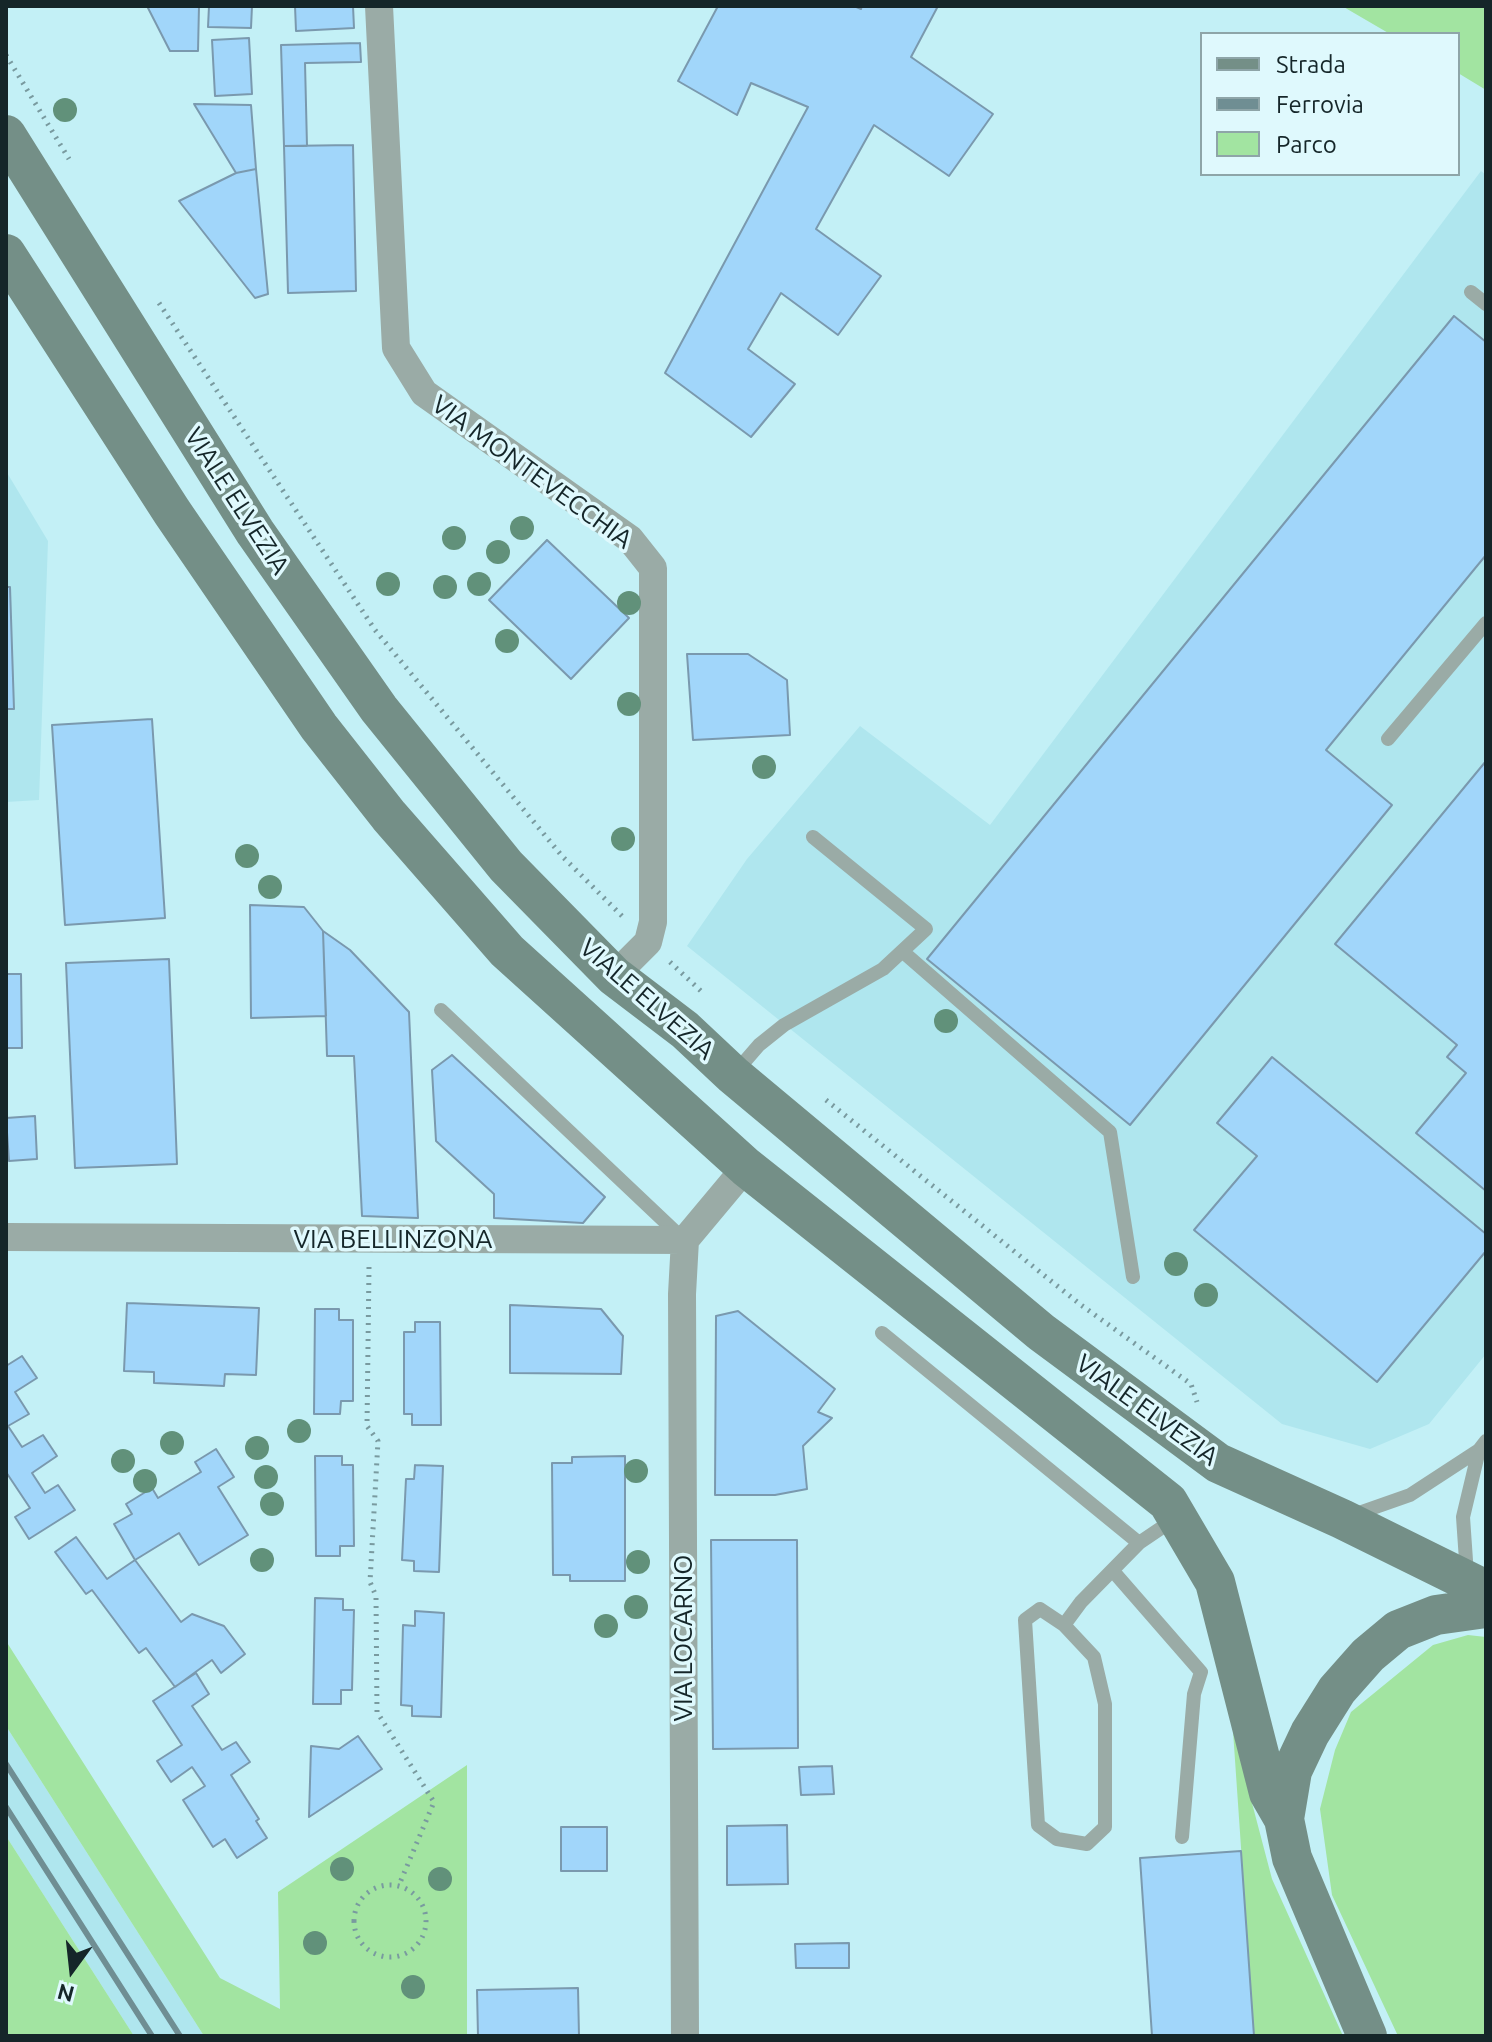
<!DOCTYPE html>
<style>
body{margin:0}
#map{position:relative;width:1492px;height:2042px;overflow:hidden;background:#c3f0f6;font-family:Ubuntu,sans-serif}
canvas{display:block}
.frame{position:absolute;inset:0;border:8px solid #152629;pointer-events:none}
.legend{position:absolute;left:1200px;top:32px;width:260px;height:144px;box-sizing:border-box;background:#dff9fd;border:2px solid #8ea5a8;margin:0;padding:10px 14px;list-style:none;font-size:24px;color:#152629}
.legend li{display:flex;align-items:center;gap:16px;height:40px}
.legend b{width:40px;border:2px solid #8ea5a8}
.north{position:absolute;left:32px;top:1930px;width:80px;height:80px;-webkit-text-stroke:6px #dff9fd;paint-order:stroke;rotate:195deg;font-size:22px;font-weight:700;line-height:32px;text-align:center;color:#152629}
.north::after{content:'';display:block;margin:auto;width:28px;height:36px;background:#152629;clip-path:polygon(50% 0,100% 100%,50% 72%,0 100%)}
</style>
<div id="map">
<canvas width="1492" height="2042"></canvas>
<div class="frame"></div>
<ul class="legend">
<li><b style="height:10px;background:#748f87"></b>Strada</li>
<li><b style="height:10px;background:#6f8e93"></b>Ferrovia</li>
<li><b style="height:22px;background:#a2e4a1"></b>Parco</li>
</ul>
<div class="north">N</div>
</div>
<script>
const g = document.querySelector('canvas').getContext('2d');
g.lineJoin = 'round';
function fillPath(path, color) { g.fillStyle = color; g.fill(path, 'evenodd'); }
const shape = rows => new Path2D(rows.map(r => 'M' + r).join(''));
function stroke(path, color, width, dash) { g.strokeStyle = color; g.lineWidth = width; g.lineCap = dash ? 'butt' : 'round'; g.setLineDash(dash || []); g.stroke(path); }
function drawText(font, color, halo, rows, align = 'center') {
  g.font = font + ' Ubuntu,sans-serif'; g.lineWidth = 7; g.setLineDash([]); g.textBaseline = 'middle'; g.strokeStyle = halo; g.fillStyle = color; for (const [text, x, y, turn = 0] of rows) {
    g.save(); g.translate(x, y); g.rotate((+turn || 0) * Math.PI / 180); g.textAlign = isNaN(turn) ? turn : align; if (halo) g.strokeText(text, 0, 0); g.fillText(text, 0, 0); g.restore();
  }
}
fillPath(shape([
 [1481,171,1486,175,1486,1354,1429,1424,1370,1449,1282,1424,687,946,747,859,860,726,990,825],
 [6,471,48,541,39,800,6,802],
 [6,1726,204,2036,134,2036,6,1836]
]), '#afe6ee');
fillPath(shape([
 [1342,6,1486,6,1486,90,1458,73,1458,34,1390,34],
 [1468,1635,1486,1637,1486,2036,1398,2036,1332,1895,1320,1809,1335,1750,1351,1712,1433,1645],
 [6,1641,220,1978,280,2009,278,1892,467,1765,467,2036,204,2036,6,1726],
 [1233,1731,1272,1879,1343,2036,1254,2036],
 [6,1836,134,2036,6,2036]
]), '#a2e4a1');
const building = shape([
 [147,6,199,6,198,51,170,51,147,6],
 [209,6,252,6,251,28,208,27,209,6],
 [295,6,353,6,354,28,296,31,295,6],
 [718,6,854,6,861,9,862,6,938,6,911,57,993,114,949,176,874,125,816,229,881,276,838,335,781,293,748,349,795,384,751,437,665,373,808,107,751,83,737,115,678,81,718,6],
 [249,38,252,94,215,96,212,40,249,38],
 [360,43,361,62,305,63,307,146,284,146,281,45,360,43],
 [194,104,251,105,256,169,236,173,194,104],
 [353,145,356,291,288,293,284,146,353,145],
 [256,169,268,294,255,298,179,201,236,173,256,169],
 [1454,316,1486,342,1486,555,1326,750,1392,805,1130,1125,927,959,1454,316],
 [547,540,629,618,571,679,489,600,547,540],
 [6,587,10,587,14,709,6,709,6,587],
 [687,654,748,654,787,680,790,735,693,740,687,654],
 [152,719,165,918,65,925,52,725,152,719],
 [1486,761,1486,1191,1416,1133,1466,1073,1447,1057,1457,1045,1335,944,1486,761],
 [250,905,304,907,323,931,326,1016,251,1018,250,905],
 [323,931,350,950,409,1012,418,1218,362,1216,354,1056,327,1056,323,931],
 [169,959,177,1164,75,1168,66,963,169,959],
 [6,974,21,974,22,1048,6,1048,6,974],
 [452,1055,605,1197,583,1223,494,1218,494,1194,436,1141,432,1070,452,1055],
 [1272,1057,1486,1234,1486,1251,1377,1382,1194,1230,1257,1156,1217,1123,1272,1057],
 [35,1116,37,1159,9,1161,6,1118,35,1116],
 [127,1303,259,1308,256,1375,225,1374,224,1386,154,1383,154,1372,124,1371,127,1303],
 [510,1305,601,1309,623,1336,621,1374,510,1373,510,1305],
 [315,1309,339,1309,339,1320,353,1320,353,1401,341,1401,340,1414,314,1414,315,1309],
 [738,1311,835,1389,818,1412,832,1418,803,1446,807,1489,775,1495,715,1495,716,1316,738,1311],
 [415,1322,440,1322,441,1425,412,1425,412,1414,404,1414,404,1332,415,1332,415,1322],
 [22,1356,37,1378,15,1392,29,1414,8,1426,22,1447,43,1435,57,1456,32,1473,45,1493,58,1485,75,1510,29,1539,15,1517,30,1508,6,1472,6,1366,22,1356],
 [216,1449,234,1477,218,1487,248,1535,199,1565,179,1533,135,1560,114,1524,132,1514,126,1504,152,1488,158,1498,201,1472,195,1462,216,1449],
 [315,1456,342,1456,342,1465,353,1465,354,1546,340,1546,340,1556,316,1556,315,1456],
 [625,1456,625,1581,570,1581,570,1575,553,1575,552,1463,572,1463,572,1457,625,1456],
 [415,1465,443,1466,439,1572,414,1571,414,1561,402,1560,406,1479,414,1479,415,1465],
 [76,1537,107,1579,135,1560,181,1622,192,1614,224,1626,245,1654,221,1673,212,1660,175,1687,146,1648,139,1653,92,1590,86,1594,55,1552,76,1537],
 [711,1540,797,1540,798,1748,713,1749,711,1540],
 [315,1598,343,1599,343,1610,354,1610,352,1690,341,1690,341,1704,313,1704,315,1598],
 [415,1611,444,1613,441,1717,412,1716,412,1706,401,1705,403,1625,415,1626,415,1611],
 [196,1673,209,1694,192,1706,222,1750,236,1742,250,1762,231,1775,259,1819,256,1821,267,1838,237,1858,225,1839,213,1847,183,1800,205,1786,192,1767,171,1782,157,1761,182,1745,153,1701,196,1673],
 [358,1736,382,1769,309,1817,311,1746,339,1749,358,1736],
 [832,1766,834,1794,801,1795,799,1767,832,1766],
 [787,1825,788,1884,727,1885,727,1826,787,1825],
 [561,1827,607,1827,607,1871,561,1871,561,1827],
 [1241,1851,1254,2036,1152,2036,1140,1858,1241,1851],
 [849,1943,849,1968,796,1968,795,1944,849,1943],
 [578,1988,579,2036,478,2036,477,1990,578,1988]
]);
fillPath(building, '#a1d6fa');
stroke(building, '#7a99ae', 2);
stroke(shape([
 [6,55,69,159],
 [159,303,375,630,562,856,622,916],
 [670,962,703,993],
 [826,1100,1081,1305,1191,1384,1197,1402],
 [369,1267,367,1426,378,1441,370,1582,376,1596,377,1712,434,1802,399,1885],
 '354 1921a36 36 0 1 1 72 0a36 36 0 1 1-72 0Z'
]), '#799a9f', 5, [2, 6]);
stroke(shape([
 [1471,292,1486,304],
 [1388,739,1486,623],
 [902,951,1110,1132,1133,1277],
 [441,1010,682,1238],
 [733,1075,759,1045,784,1025,883,969,926,929,813,837],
 [882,1333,1139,1543],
 [1353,1515,1410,1495,1479,1450,1486,1441],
 [1113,1571,1201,1672,1194,1694,1182,1837],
 [1467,1575,1463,1517,1479,1450],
 [1040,1609,1064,1625,1094,1657,1105,1704,1105,1827,1087,1844,1057,1839,1038,1825,1025,1620,1040,1609],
 [1064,1625,1081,1602,1139,1543,1176,1518]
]), '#9aaba6', 14);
stroke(shape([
 [379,6,396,348,424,393,630,539,653,568,653,922,648,942,614,976],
 [6,1237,685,1240,746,1167],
 [685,1240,682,1294,685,2036]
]), '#9aaba6', 28);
stroke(shape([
 [6,135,255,532,379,709,506,866,614,976,685,1030,733,1075,1041,1332,1218,1463,1342,1519,1486,1590],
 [6,254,172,512,319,727,389,816,507,951,746,1167,1168,1502,1215,1582,1269,1793,1284,1819,1292,1858,1367,2036],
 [1284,1819,1292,1771,1310,1733,1337,1690,1368,1655,1398,1630,1436,1615,1486,1608]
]), '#748f87', 40);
stroke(shape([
 [6,1764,180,2036],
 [6,1807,152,2036]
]), '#6f8e93', 6);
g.fillStyle = '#61917a';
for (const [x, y] of [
 [65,110],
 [522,528],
 [454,538],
 [498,552],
 [388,584],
 [479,584],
 [445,587],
 [629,603],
 [507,641],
 [629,704],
 [764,767],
 [623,839],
 [247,856],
 [270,887],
 [946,1021],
 [1176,1264],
 [1206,1295],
 [299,1431],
 [172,1443],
 [257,1448],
 [123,1461],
 [636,1471],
 [266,1477],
 [145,1481],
 [272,1504],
 [262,1560],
 [638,1562],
 [636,1607],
 [606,1626],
 [342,1869],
 [440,1879],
 [315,1943],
 [413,1987]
]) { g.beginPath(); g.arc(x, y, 12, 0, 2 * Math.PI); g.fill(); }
drawText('26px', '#152629', '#dff9fd', [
 ["VIA MONTEVECCHIA",532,472,36],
 ["VIALE ELVEZIA",237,501,57],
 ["VIALE ELVEZIA",647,999,41],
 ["VIA BELLINZONA",393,1239],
 ["VIALE ELVEZIA",1147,1410,36],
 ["VIA LOCARNO",683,1638,-90]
]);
</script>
